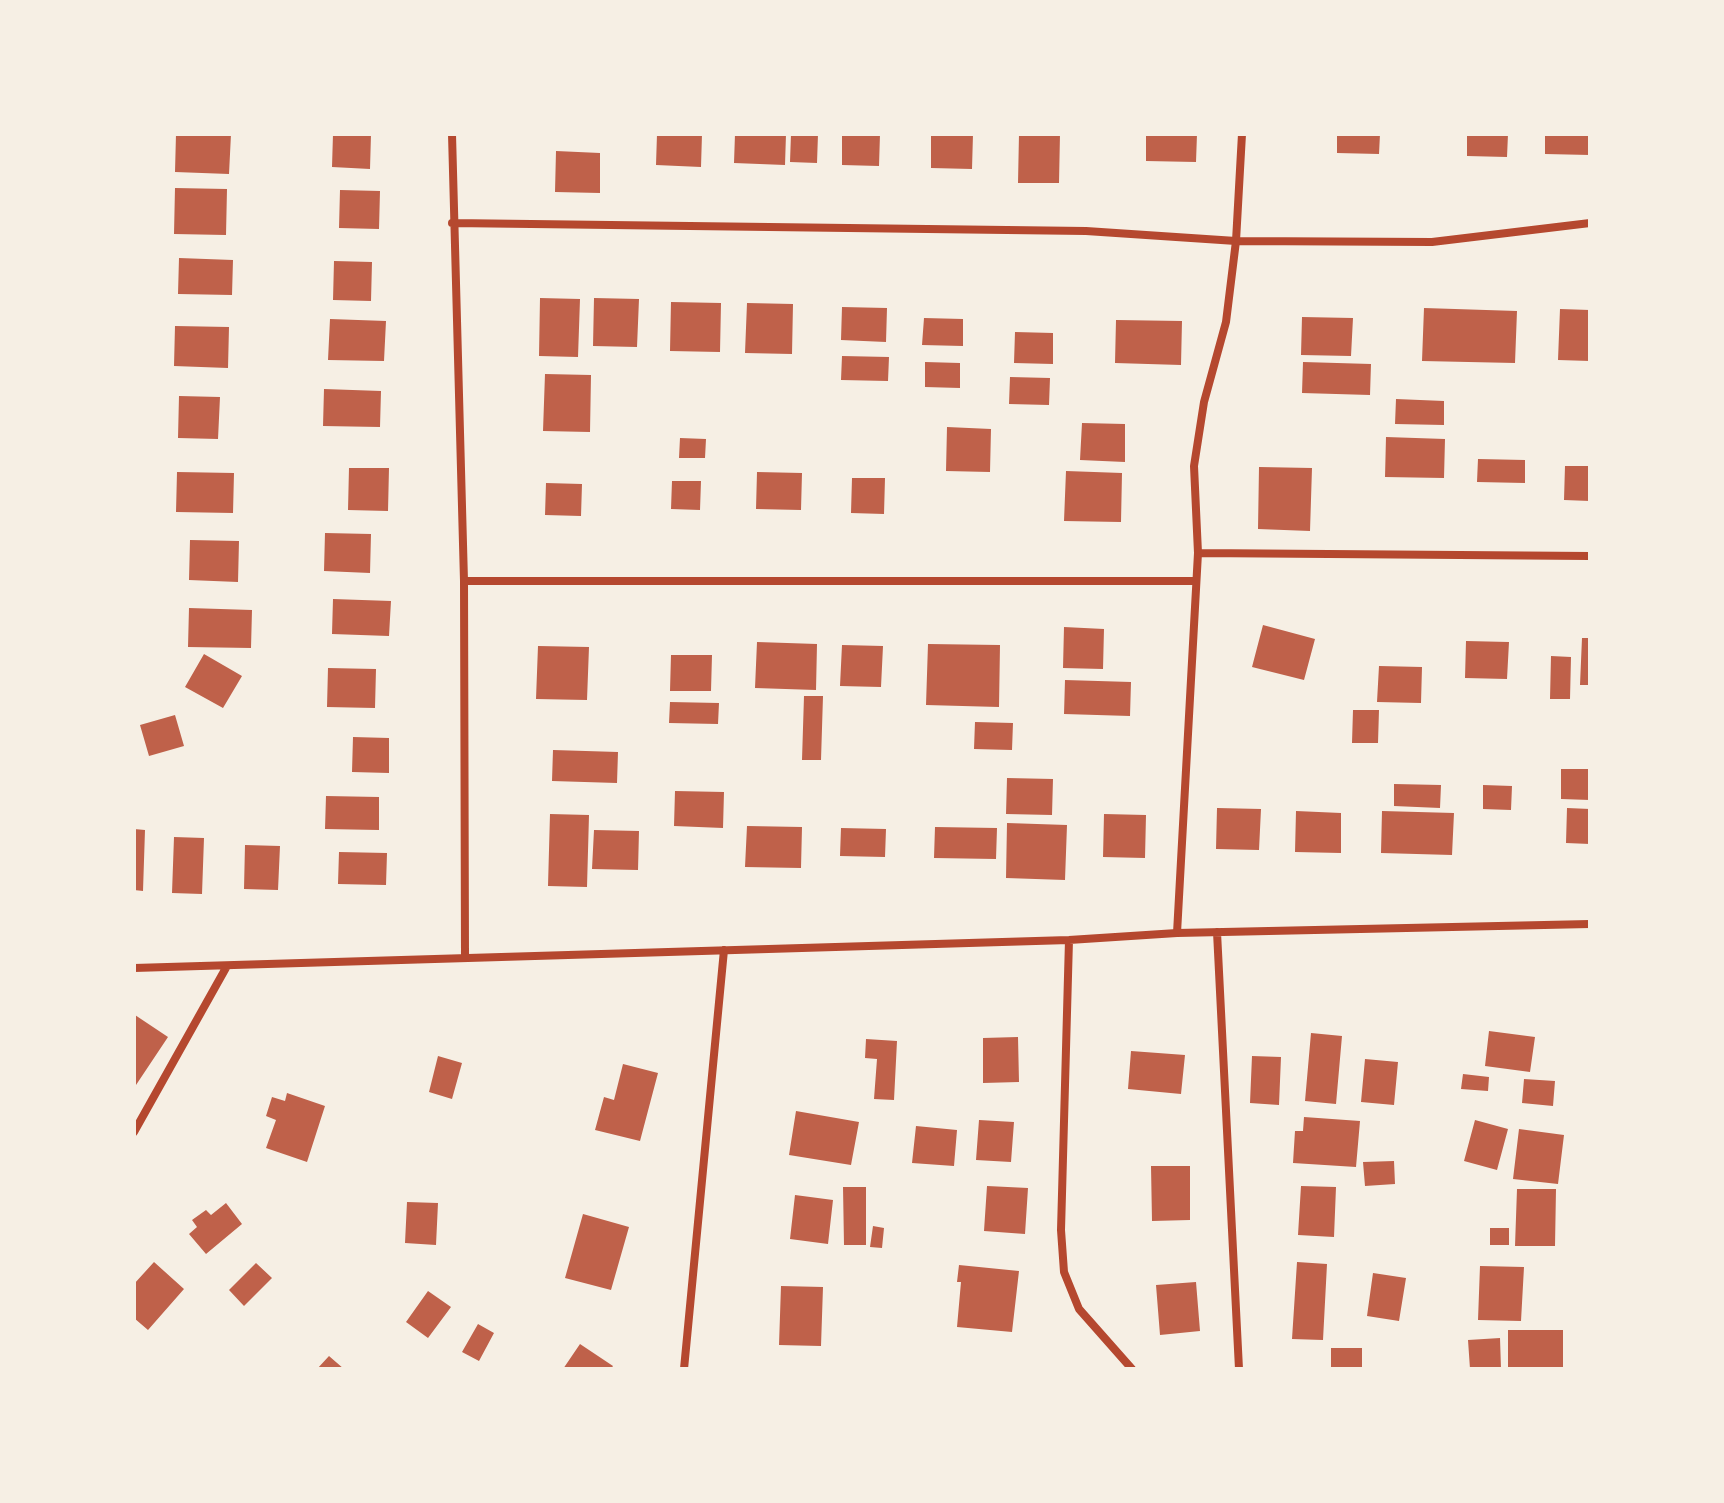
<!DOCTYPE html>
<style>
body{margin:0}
#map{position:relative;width:1724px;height:1503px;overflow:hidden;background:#f6efe4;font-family:"Archivo Narrow",sans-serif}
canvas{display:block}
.frame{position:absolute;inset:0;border:136px solid #f6efe4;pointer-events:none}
</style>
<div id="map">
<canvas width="1724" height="1503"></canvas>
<div class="frame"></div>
</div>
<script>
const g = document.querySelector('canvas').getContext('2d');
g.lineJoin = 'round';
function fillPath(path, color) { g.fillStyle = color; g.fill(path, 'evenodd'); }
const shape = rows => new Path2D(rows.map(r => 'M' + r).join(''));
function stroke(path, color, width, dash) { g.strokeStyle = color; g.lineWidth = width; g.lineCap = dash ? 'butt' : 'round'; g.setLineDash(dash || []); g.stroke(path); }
fillPath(shape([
 [176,134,231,134,229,174,175,172],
 [333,134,371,134,370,169,332,167],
 [657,134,702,134,701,167,656,165],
 [735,134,786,134,785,165,734,163],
 [791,134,818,134,817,163,790,162],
 [842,134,880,134,879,166,842,165],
 [931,134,973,134,972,169,931,168],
 [1019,134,1060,134,1059,183,1018,183],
 [1146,134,1197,134,1196,162,1146,161],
 [1337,134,1380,134,1379,154,1337,153],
 [1467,134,1508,134,1507,157,1467,156],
 [1545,134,1590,134,1590,155,1545,154],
 [556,151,600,153,600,193,555,192],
 [175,188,227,189,226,235,174,234],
 [340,190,380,191,379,229,339,228],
 [179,258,233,260,232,295,178,294],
 [334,261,372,262,371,301,333,300],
 [540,298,580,299,578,357,539,356],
 [594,298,639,299,637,347,593,346],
 [671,302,721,303,720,352,670,351],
 [747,303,793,304,792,354,745,353],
 [842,307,887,308,886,342,841,340],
 [1424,308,1517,311,1515,363,1422,361],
 [1560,309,1590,310,1590,361,1558,360],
 [1302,317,1353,318,1351,356,1301,355],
 [924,318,963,319,963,346,922,345],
 [330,319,386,321,384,361,328,360],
 [1116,320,1182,321,1181,365,1115,363],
 [175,326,229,327,228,368,174,366],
 [1015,332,1053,333,1053,364,1014,363],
 [842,356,889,357,888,381,841,380],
 [925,362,960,363,960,388,925,387],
 [1303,362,1371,364,1370,395,1302,393],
 [545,374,591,375,590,432,543,431],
 [1010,377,1050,378,1049,405,1009,404],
 [324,389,381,391,380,427,323,426],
 [179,396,220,397,218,439,178,438],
 [1396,399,1444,401,1444,425,1395,424],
 [1082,423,1125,424,1125,462,1080,460],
 [947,427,991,429,990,472,946,471],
 [1386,437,1445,439,1444,478,1385,477],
 [680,438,706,439,705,458,679,458],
 [1478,459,1525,460,1525,483,1477,482],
 [1565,466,1590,466,1590,501,1564,500],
 [1259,467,1312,468,1310,531,1258,529],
 [349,468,389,468,388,511,348,510],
 [1066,471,1122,473,1121,522,1064,521],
 [177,472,234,473,233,513,176,512],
 [757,472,802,473,801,510,756,509],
 [852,478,885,478,884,514,851,513],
 [672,481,701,481,700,510,671,509],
 [546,483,582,484,581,516,545,515],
 [325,533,371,534,370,573,324,571],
 [190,540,239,541,238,582,189,580],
 [333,599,391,601,389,636,332,634],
 [189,608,252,610,251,648,188,647],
 [1263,625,1315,639,1304,680,1252,667],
 [1064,627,1104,629,1103,669,1063,668],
 [1582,638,1590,638,1590,685,1580,685],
 [1466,641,1509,642,1507,679,1465,678],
 [757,642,817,644,816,690,755,688],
 [928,644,1000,645,999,707,926,705],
 [842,645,883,646,881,687,840,686],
 [538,646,589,647,587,700,536,699],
 [204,654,242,676,223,708,185,687],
 [671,655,712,655,711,691,670,691],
 [1551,656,1571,657,1570,699,1550,699],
 [1379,666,1422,667,1421,703,1377,702],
 [328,668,376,669,375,708,327,707],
 [1065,680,1131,682,1130,716,1064,714],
 [804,696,823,696,821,760,802,760],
 [670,702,719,703,718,724,669,723],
 [1353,710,1379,710,1378,743,1352,743],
 [175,715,184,746,149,756,140,725],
 [975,722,1013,723,1012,750,974,749],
 [353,737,389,738,389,773,352,772],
 [553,750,618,752,617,783,552,781],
 [1561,769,1590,769,1590,800,1561,799],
 [1007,778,1053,779,1052,815,1006,814],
 [1394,784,1441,785,1440,808,1394,806],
 [1483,785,1512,786,1511,810,1483,809],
 [675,791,724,792,723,828,674,826],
 [326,796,379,797,379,830,325,829],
 [1217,808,1261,809,1259,850,1216,849],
 [1567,808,1590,809,1590,844,1566,843],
 [1296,811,1341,813,1341,853,1295,852],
 [1382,811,1454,813,1452,855,1381,853],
 [550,814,589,815,587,887,548,886],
 [1104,814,1146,815,1145,858,1103,857],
 [1007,823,1067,825,1065,880,1006,878],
 [747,826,802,827,801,868,745,867],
 [935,827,997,828,996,859,934,858],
 [841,828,886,829,885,857,840,856],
 [134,829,145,830,143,891,134,890],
 [594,830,639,831,638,870,592,869],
 [174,837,204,838,202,894,172,893],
 [245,845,280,846,278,890,244,889],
 [339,852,387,853,386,885,338,884],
 [135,1015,168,1037,134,1088,134,1017],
 [1489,1031,1535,1037,1530,1072,1485,1066],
 [1311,1033,1342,1036,1336,1104,1305,1101],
 [1018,1037,1019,1082,983,1083,983,1038],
 [866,1039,897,1041,894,1100,874,1099,877,1059,865,1058],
 [1131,1051,1185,1055,1181,1094,1128,1089],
 [438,1056,462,1063,452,1099,429,1092],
 [1252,1056,1281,1057,1279,1105,1250,1103],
 [1365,1059,1398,1062,1394,1105,1361,1102],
 [623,1064,658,1073,640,1141,595,1130,604,1097,614,1100],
 [1463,1074,1489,1077,1488,1091,1461,1089],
 [1524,1079,1555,1081,1553,1106,1522,1103],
 [287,1093,325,1106,307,1162,266,1148,276,1120,266,1116,272,1097,285,1101],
 [796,1111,859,1122,851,1165,789,1155],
 [1304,1117,1360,1121,1356,1167,1293,1163,1295,1131,1303,1131],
 [979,1120,1014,1122,1011,1162,976,1160],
 [1475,1120,1508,1129,1497,1170,1464,1161],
 [916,1126,957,1130,954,1166,912,1163],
 [1519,1129,1564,1135,1558,1184,1513,1179],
 [1394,1161,1395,1184,1365,1186,1363,1162],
 [1151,1166,1190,1166,1190,1220,1152,1221],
 [987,1186,1028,1188,1025,1234,984,1231],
 [1301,1186,1336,1187,1334,1237,1298,1235],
 [843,1187,866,1187,866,1245,844,1245],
 [1517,1189,1556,1189,1555,1246,1515,1246],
 [795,1195,833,1200,828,1244,790,1239],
 [407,1202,438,1203,436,1245,405,1243],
 [226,1203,242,1224,206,1254,189,1234,197,1227,192,1220,206,1210,211,1215],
 [583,1214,629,1227,611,1290,565,1278],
 [873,1226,884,1228,882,1248,870,1247],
 [1490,1228,1509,1228,1509,1245,1490,1245],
 [154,1262,184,1289,148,1330,134,1318,134,1284],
 [1297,1262,1327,1264,1323,1340,1292,1339],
 [256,1263,272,1278,244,1306,229,1290],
 [959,1265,1019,1271,1012,1332,957,1327,961,1282,957,1282],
 [1480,1266,1524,1267,1521,1321,1478,1320],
 [1373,1273,1406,1278,1399,1321,1367,1316],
 [1196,1282,1200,1331,1160,1335,1156,1285],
 [781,1286,823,1287,821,1346,779,1345],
 [428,1291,451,1307,428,1338,406,1322],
 [478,1324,494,1333,479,1361,462,1352],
 [1508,1330,1563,1330,1563,1369,1508,1369],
 [1500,1338,1501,1369,1470,1369,1468,1340],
 [580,1344,613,1366,611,1369,563,1369],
 [1331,1348,1362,1348,1362,1369,1331,1369],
 [329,1356,344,1369,317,1369]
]), '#bf614a');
stroke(shape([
 [452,134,464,581,465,958],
 [452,223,1086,231,1236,241,1432,242,1590,223],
 [1198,553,1590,556],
 [464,581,1196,581],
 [1217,932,1239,1369],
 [1177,933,1198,553,1194,466,1204,402,1226,322,1236,241,1242,134],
 [1069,940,1061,1230,1064,1272,1079,1309,1132,1369],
 [134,968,1069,940,1177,933,1590,924],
 [134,1132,227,966],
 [684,1369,724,950]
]), '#b5482f', 8);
</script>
